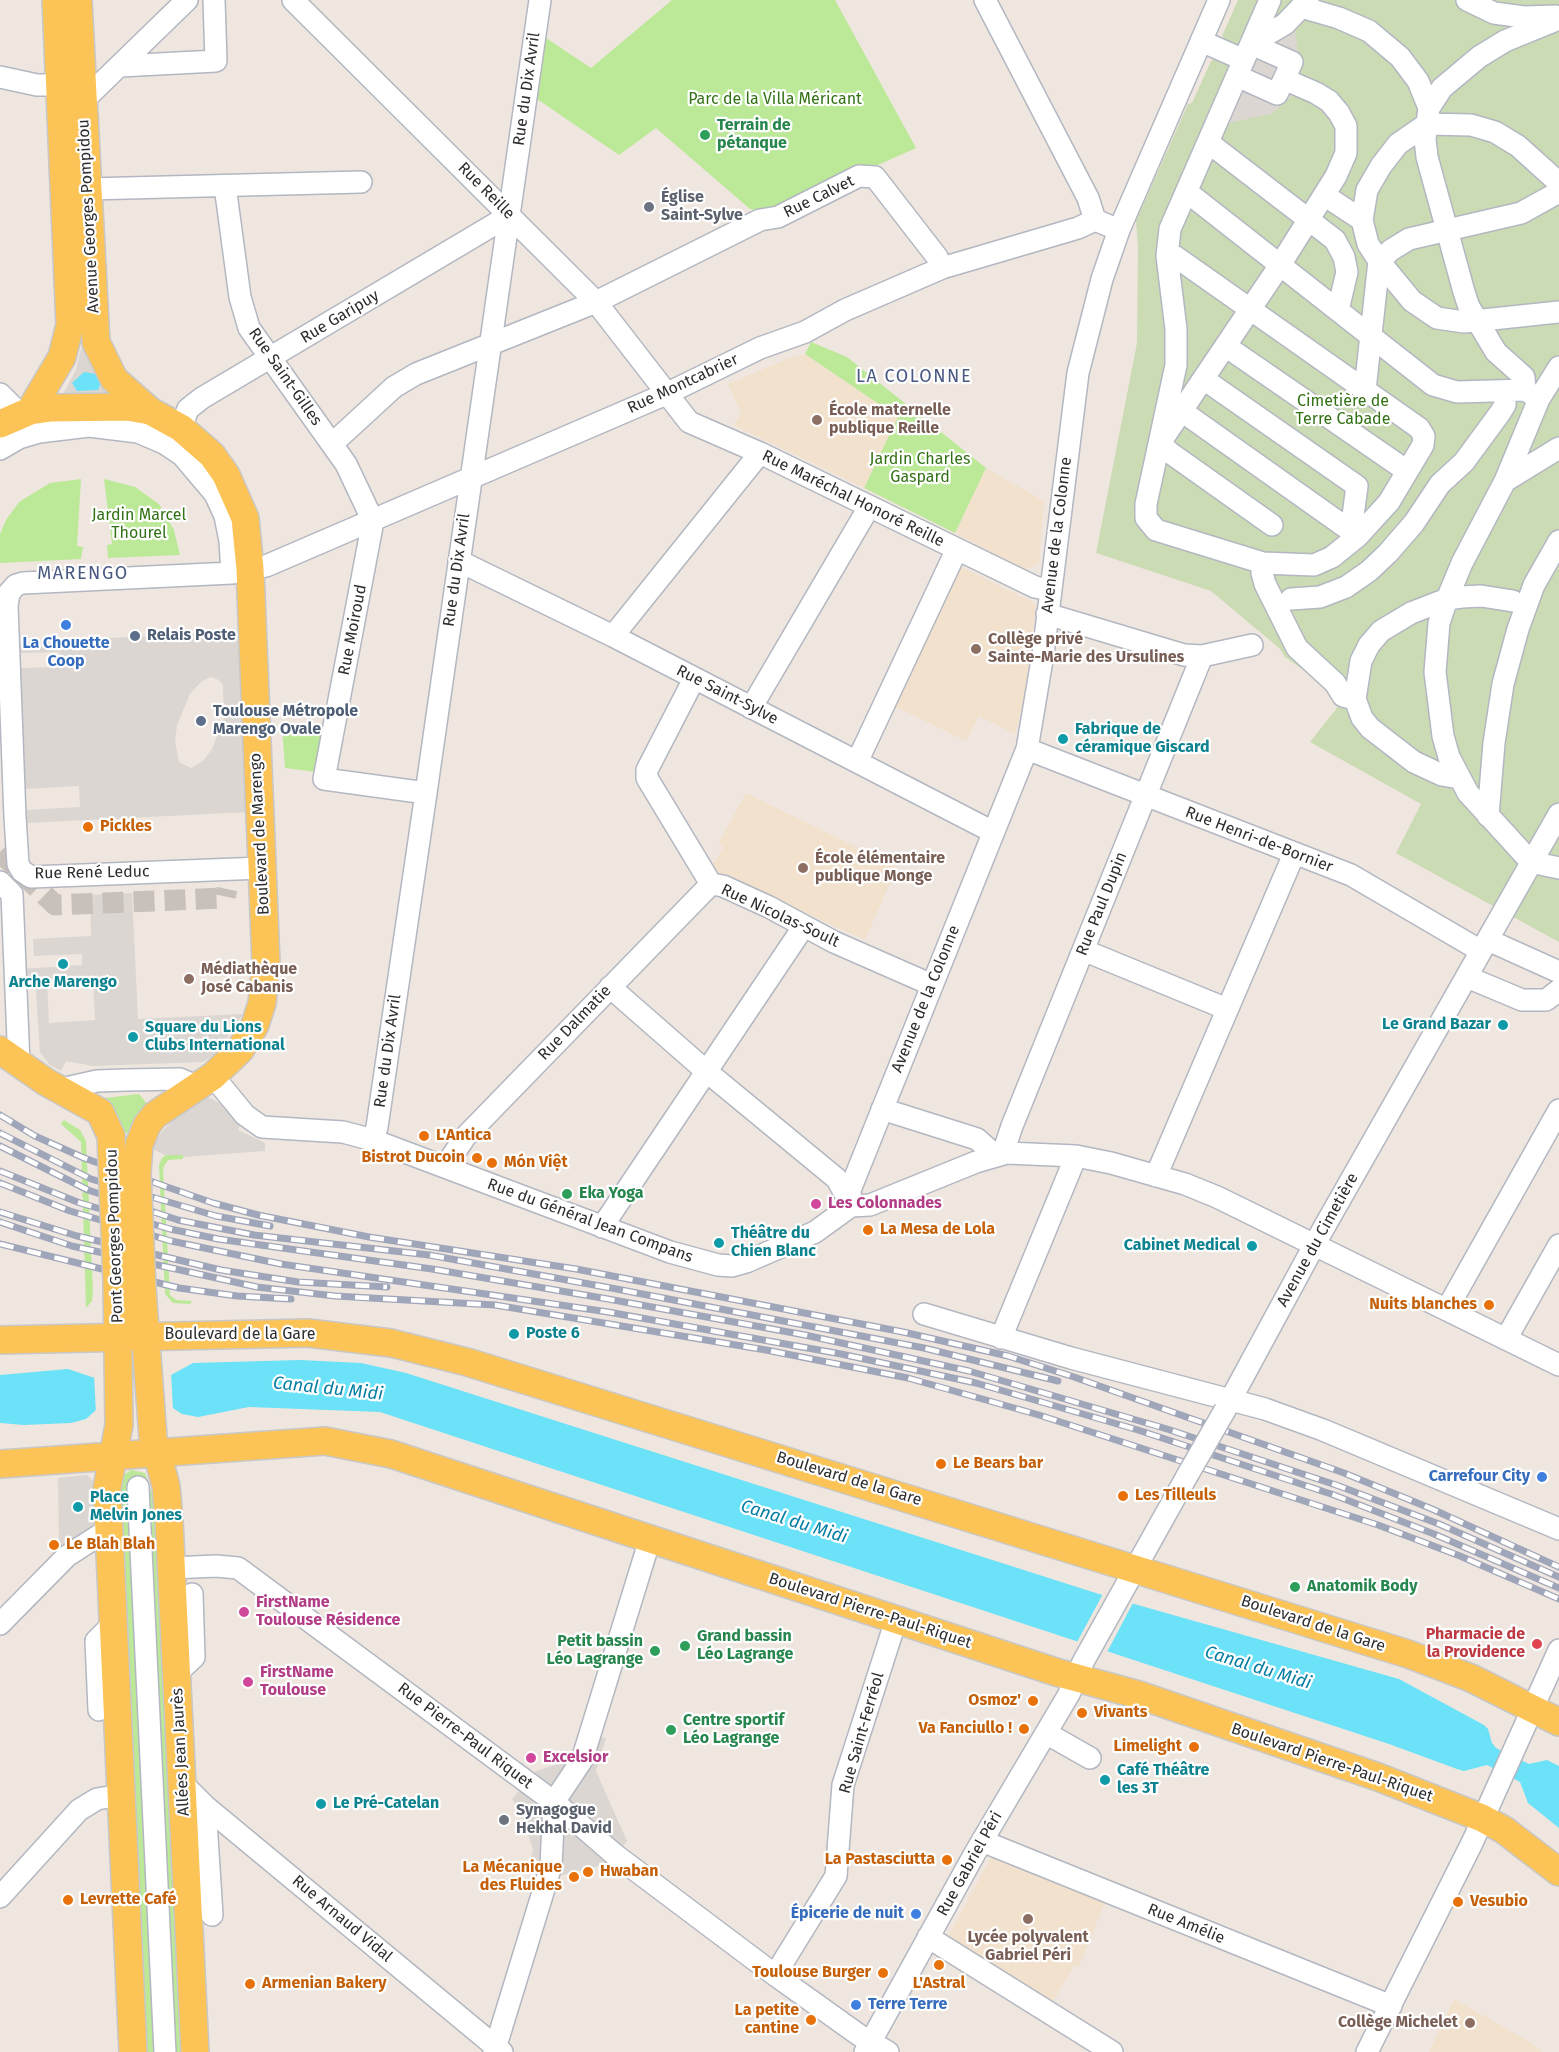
<!DOCTYPE html>
<meta charset="utf-8">
<style>
body{margin:0}
canvas{display:block;background:#efe6df}
</style>
<canvas width="1559" height="2052"></canvas>
<script>
const g = document.querySelector('canvas').getContext('2d');
g.lineJoin = 'round';
function fillPath(path, color) { g.fillStyle = color; g.fill(path, 'evenodd'); }
const shape = rows => new Path2D(rows.map(r => 'M' + r).join(''));
function stroke(path, color, width, dash) { g.strokeStyle = color; g.lineWidth = width; g.lineCap = dash ? 'butt' : 'round'; g.setLineDash(dash || []); g.stroke(path); }
function drawText(font, color, halo, rows, align = 'center') {
  g.font = font + ' "Fira Sans",sans-serif'; g.lineWidth = 4.5; g.setLineDash([]); g.textBaseline = 'middle'; g.strokeStyle = halo; g.fillStyle = color; for (const [text, x, y, turn = 0] of rows) {
    g.save(); g.translate(x, y); g.rotate((+turn || 0) * Math.PI / 180); g.textAlign = isNaN(turn) ? turn : align; if (halo) g.strokeText(text, 0, 0); g.fillText(text, 0, 0); g.restore();
  }
}
fillPath(shape([
 [805,354,898,417,864,488,734,425,741,413,728,384,787,359],
 [986,468,1044,501,1039,563,1026,570,955,533],
 [961,567,1036,604,1027,685,1015,734,979,716,966,741,894,706],
 [746,793,897,867,865,940,709,869,723,848,719,842],
 [992,1856,1105,1902,1079,1967,1075,1965,1052,2003,948,1936],
 [1454,1999,1528,2041,1543,2052,1429,2052]
]), '#f2e2cd');
fillPath(shape([
 [672,0,835,0,916,148,770,213,750,209,656,128,619,155,537,99,546,38,591,68],
 [811,342,847,357,986,468,955,533,864,488,898,417,805,354],
 [81,479,77,546,83,547,81,559,0,563,0,534,6,520,19,502,50,483],
 [104,479,135,487,159,504,174,530,180,555,108,558,107,545,112,544],
 [282,725,324,732,317,772,285,768],
 [139,1094,149,1106,132,1132,126,1133,105,1098],
 [64,1120,80,1130,86,1141,93,1291,92,1301,86,1308,81,1142,61,1124],
 [168,1154,183,1155,183,1159,168,1160,163,1168,170,1295,176,1300,192,1301,190,1304,173,1303,165,1294,159,1165,162,1158],
 [131,1470,145,1473,156,1505,187,2052,141,2052,116,1509,122,1476]
]), '#bce997');
fillPath(shape([
 [1238,0,1559,0,1559,942,1396,853,1421,804,1310,742,1344,699,1285,657,1279,648,1211,591,1096,553,1137,343,1138,247,1136,221,1188,104,1192,103,1211,61,1222,57,1228,42,1222,36]
]), '#cbdbb4');
fillPath(shape([
 [1256,10,1295,30,1301,76,1292,96,1271,114,1229,123,1210,117],
 [83,341,111,392,109,396,70,397,64,392,76,370],
 [241,632,249,812,27,823,27,810,80,807,79,786,25,789,20,668,61,667,59,652,19,653,19,642],
 [211,677,219,680,223,685,224,718,212,749,203,761,191,768,179,762,175,741,177,725,190,694,201,682],
 [132,893,138,1019,243,1014,217,1053,203,1062,93,1066,66,1061,61,1071,50,1065,40,1052,35,978,7,979,6,970,82,965,82,954,34,956,33,939,91,936,90,895],
 [93,978,95,1020,49,1023,47,981],
 [208,1097,226,1107,241,1124,238,1130,265,1143,265,1151,183,1157,183,1155,165,1155,152,1149,161,1133,173,1120],
 [87,1475,93,1481,99,1532,59,1549,58,1478],
 [578,1735,606,1738,596,1771,627,1841,611,1863,562,1875,531,1857,533,1850,522,1815,512,1799,536,1771,570,1760]
]), '#dbd6d2');
fillPath(shape([
 [84,372,96,374,101,382,98,390,77,391,72,383],
 [300,1360,361,1363,406,1373,1099,1594,1399,1679,1484,1725,1488,1729,1492,1743,1496,1748,1529,1764,1547,1760,1559,1766,1559,1828,1528,1803,1520,1782,1487,1765,1464,1771,1457,1769,1389,1744,380,1412,249,1407,198,1417,182,1414,173,1408,96,1410,86,1419,71,1423,24,1425,0,1423,0,1375,68,1369,95,1378,171,1375,193,1363]
]), '#6be2f8');
fillPath(shape([
 [171,1371,173,1411,96,1414,94,1374],
 [1104,1592,1134,1601,1106,1654,1076,1644]
]), '#efe6df');
stroke(shape([
 [0,852,55,905,225,898,227,889]
]), '#c8c1bb', 21, [21, 10]);
const minor = shape([
 [293,0,596,302,689,422,760,453,1035,587,1050,590],
 [985,0,1088,198,1095,220],
 [1467,0,1494,13,1524,17,1556,16],
 [1301,7,1339,18,1369,31,1400,57,1418,81,1429,108,1425,139,1427,157,1464,292,1469,307,1496,352,1524,377,1525,390],
 [1201,41,1244,60],
 [1251,44,1285,24,1308,0],
 [120,66,216,61,214,0],
 [1237,76,1277,94,1292,62,1251,44],
 [0,77,37,85,61,85],
 [84,100,187,0],
 [1429,108,1442,88,1479,57,1505,41,1559,19],
 [1209,143,1335,240,1344,257,1347,272,1338,310],
 [1559,183,1518,146,1495,132,1471,125,1427,124,1398,144,1381,166,1367,190,1362,220,1368,244,1379,261,1412,301,1437,318,1464,322,1559,312],
 [225,186,240,297,249,328,346,464,373,521],
 [88,189,361,182],
 [1187,192,1433,385,1457,392,1525,390,1536,397],
 [1324,195,1362,220],
 [1167,256,1176,257,1419,428,1424,436,1423,445,1389,502,1358,536,1332,557,1314,565,1263,563,1156,530,1146,518,1146,504,1176,365,1176,329,1167,256,1170,229,1270,0],
 [1227,347,1407,471],
 [1559,367,1539,399,1505,481,1462,563,1447,599,1439,623,1435,672,1443,736,1449,757,1468,793,1531,862,1559,868],
 [1205,380,1357,486,1351,531],
 [1365,390,1379,261,1391,250,1409,239,1521,213,1559,192],
 [0,394,20,414],
 [1183,412,1358,536],
 [181,428,188,409,202,398,510,215],
 [332,444,394,387,416,374,596,302,760,220,778,217,859,176,875,177,937,257,942,268],
 [0,449,19,438,39,432,89,426,138,432,164,443,182,455,215,494,225,516,230,541,232,573],
 [1505,481,1559,448],
 [373,521,324,779,426,793],
 [1272,525,1169,452,1160,443,1280,265,1336,176,1346,153,1346,126,1339,113,1329,101,1316,93,1284,79],
 [459,561,613,636,993,832],
 [1263,563,1262,573,1265,584,1297,648,1335,683,1343,696,1355,699],
 [1291,599,1320,597,1346,587,1369,571,1388,553,1414,523,1440,484,1464,462,1500,413,1505,405,1505,391],
 [1047,614,1184,655,1202,656,1252,645],
 [613,636,760,453],
 [694,679,647,770,647,778,711,884,723,886,769,907,834,942,932,985],
 [751,708,869,507],
 [1027,749,1351,875,1481,951],
 [857,762,957,549],
 [1459,778,1442,775,1414,762,1370,728,1362,718,1355,699,1361,661,1369,645,1381,631,1411,613,1447,599,1462,597,1481,596,1513,601],
 [1488,816,1494,743,1503,684,1518,629,1534,585,1559,541],
 [262,868,31,877,22,871,18,864,15,817,7,606,9,593,16,585,23,583,232,573,266,566,666,394,760,348,805,332,845,310,942,268,1078,228,1095,220,1119,230],
 [0,882,12,894,19,1064],
 [1488,940,1559,972],
 [1083,950,1227,1009],
 [1467,977,1522,1000,1546,1000,1559,990],
 [610,987,706,1071,837,1179,851,1205],
 [213,1076,245,1115,262,1127,343,1132,373,1140,670,1252,718,1265,732,1266,746,1262,815,1232,851,1206,870,1205,976,1162,1007,1153,1076,1156,1111,1163,1185,1184,1217,1197,1559,1365],
 [61,1089,97,1081,126,1080,180,1079,196,1086],
 [882,1109,977,1139,996,1156],
 [373,1140,377,1127,426,793,540,0],
 [1007,1153,1006,1144,1012,1126,1202,656],
 [445,1167,465,1137,711,884],
 [1156,1176,1294,854],
 [851,1206,850,1190,856,1175,1027,749,1043,654,1078,373,1102,279,1119,230,1219,0],
 [602,1227,804,926],
 [1447,1309,1559,1110],
 [924,1314,1071,1358,1265,1409,1323,1430,1559,1529],
 [1001,1338,1076,1156],
 [1506,1339,1559,1245],
 [1225,1410,1322,1231,1559,814],
 [138,1487,165,2052],
 [172,1568,216,1566,238,1568,554,1802,614,1854,775,1975,859,2035,888,2052],
 [0,1624,67,1556,109,1529],
 [177,1673,194,1657,192,1594],
 [99,1710,96,1641,114,1623],
 [1046,1733,1090,1758],
 [183,1784,205,1806,502,2052],
 [205,1806,212,1915],
 [982,1841,1391,2006],
 [0,1897,79,1810,97,1799,121,1795],
 [928,1937,1112,2052],
 [775,1975,836,1876,843,1785,896,1620],
 [494,2052,551,1866,554,1802,582,1760,650,1539],
 [865,2052,975,1853,1069,1694,1083,1662,1187,1476],
 [1367,2052,1472,1843,1559,1650]
]);
const major = shape([
 [78,0,96,342,114,379,150,411],
 [30,411,62,357,70,325,56,0],
 [0,424,30,411,51,408,127,407,150,411,181,428,212,455,226,475,245,518,250,569,266,963,262,1003,255,1025,240,1050,213,1076,155,1115,147,1125,139,1145],
 [0,1050,46,1082,100,1112,111,1136],
 [117,1282,119,1425,107,1488,133,2052],
 [142,1288,153,1438,166,1486,169,1520,195,2052],
 [0,1340,308,1333,391,1343,467,1362,1408,1654,1471,1678,1559,1722],
 [0,1464,325,1441,391,1454,1059,1673,1139,1695,1378,1777,1482,1818,1504,1830,1559,1872]
]);
stroke(minor, '#b3b7c1', 24);
stroke(major, '#c8c8c8', 30);
stroke(minor, '#fff', 21);
stroke(major, '#fcc357', 27);
const rail = shape([
 [0,1115,35,1136,84,1158,213,1203,258,1215,369,1237,576,1269,903,1332,1008,1356,1074,1377,1344,1473,1432,1509,1559,1567],
 [0,1133,91,1179,216,1216,270,1226],
 [0,1146,88,1190,178,1220,254,1235,429,1255,611,1288,924,1348,1058,1381],
 [0,1171,80,1203,170,1229,218,1239,432,1269,608,1299,805,1335,969,1371,1167,1429,1339,1486,1439,1524,1559,1577],
 [0,1183,70,1211,171,1241,281,1264,608,1312,841,1354,976,1383,1138,1430,1334,1495,1434,1534,1559,1588],
 [0,1212,77,1236,221,1270,298,1282,387,1287],
 [0,1222,72,1246,257,1287,335,1296,495,1305,766,1350,908,1378,1039,1415,1378,1525,1460,1556,1559,1599],
 [0,1244,179,1288,237,1296,291,1299]
]);
stroke(rail, '#a0a6b9', 7);
stroke(rail, '#fff', 4.5, [14]);
const minorBridge = shape([
 [1187,1476,1225,1410]
]);
const majorBridge = shape([
 [111,1136,117,1282],
 [139,1145,137,1174,142,1288]
]);
stroke(minorBridge, '#b3b7c1', 24, []);
stroke(majorBridge, '#c8c8c8', 30, []);
stroke(minorBridge, '#fff', 21);
stroke(majorBridge, '#fcc357', 27);
for (const [x, y, r, color] of [
 [705,135,6,"#2e9e5b"],
 [649,207,6,"#6b7280"],
 [817,420,6,"#8d6e63"],
 [66,625,6,"#3f7fe0"],
 [135,636,6,"#5c6f8a"],
 [976,649,6,"#8d6e63"],
 [201,721,6,"#5c6f8a"],
 [1063,739,6,"#0f9aa8"],
 [88,827,6,"#e8710a"],
 [803,868,6,"#8d6e63"],
 [63,964,6,"#0f9aa8"],
 [189,979,6,"#8d6e63"],
 [1503,1025,6,"#0f9aa8"],
 [133,1037,6,"#0f9aa8"],
 [424,1136,6,"#e8710a"],
 [477,1158,6,"#e8710a"],
 [492,1163,6,"#e8710a"],
 [567,1194,6,"#2e9e5b"],
 [816,1204,6,"#d1479c"],
 [868,1230,6,"#e8710a"],
 [719,1243,6,"#0f9aa8"],
 [1252,1246,6,"#0f9aa8"],
 [1489,1305,6,"#e8710a"],
 [514,1334,6,"#0f9aa8"],
 [941,1464,6,"#e8710a"],
 [1542,1477,6,"#3f7fe0"],
 [1123,1496,6,"#e8710a"],
 [78,1507,6,"#0f9aa8"],
 [54,1545,6,"#e8710a"],
 [1295,1587,6,"#2e9e5b"],
 [244,1612,6,"#d1479c"],
 [1537,1644,6,"#e0444e"],
 [685,1646,6,"#2e9e5b"],
 [655,1651,6,"#2e9e5b"],
 [248,1682,6,"#d1479c"],
 [1033,1701,6,"#e8710a"],
 [1082,1713,6,"#e8710a"],
 [1024,1729,6,"#e8710a"],
 [671,1730,6,"#2e9e5b"],
 [1194,1747,6,"#e8710a"],
 [531,1758,6,"#d1479c"],
 [1105,1780,6,"#0f9aa8"],
 [321,1804,6,"#0f9aa8"],
 [504,1820,6,"#6b7280"],
 [947,1860,6,"#e8710a"],
 [588,1872,6,"#e8710a"],
 [574,1877,6,"#e8710a"],
 [68,1900,6,"#e8710a"],
 [1458,1902,6,"#e8710a"],
 [916,1914,6,"#3f7fe0"],
 [1028,1919,6,"#8d6e63"],
 [939,1965,6,"#e8710a"],
 [883,1973,6,"#e8710a"],
 [250,1984,6,"#e8710a"],
 [856,2005,6,"#3f7fe0"],
 [811,2020,6,"#e8710a"],
 [1470,2023,6,"#8d6e63"]
]) { const dot = new Path2D(); dot.arc(x, y, r, 0, 2 * Math.PI); g.fillStyle = color; g.fill(dot); stroke(dot, '#fff', 2); }
drawText('16px', '#2d2d2d', '#fff', [
 ["Rue du Dix Avril",527,89,-82],
 ["Rue Reille",486,191,45],
 ["Rue Calvet",819,197,-26],
 ["Avenue Georges Pompidou",89,216,-93],
 ["Rue Garipuy",340,317,-31],
 ["Rue Saint-Gilles",285,377,55],
 ["Rue Montcabrier",683,384,-25],
 ["Rue Maréchal Honoré Reille",853,499,26],
 ["Avenue de la Colonne",1057,535,-83],
 ["Rue du Dix Avril",457,570,-82],
 ["Rue Moiroud",353,630,-79],
 ["Rue Saint-Sylve",727,695,27],
 ["Boulevard de Marengo",260,834,-93],
 ["Rue Henri-de-Bornier",1259,840,21],
 ["Rue René Leduc",92,873,-1],
 ["Rue Paul Dupin",1102,904,-68],
 ["Rue Nicolas-Soult",780,916,25],
 ["Avenue de la Colonne",926,999,-68],
 ["Rue Dalmatie",575,1023,-46],
 ["Rue du Dix Avril",388,1051,-82],
 ["Rue du Général Jean Compans",590,1221,20],
 ["Pont Georges Pompidou",115,1236,-92],
 ["Avenue du Cimetière",1318,1240,-61],
 ["Boulevard de la Gare",240,1335],
 ["Boulevard de la Gare",849,1479,17],
 ["Boulevard Pierre-Paul-Riquet",870,1611,18],
 ["Boulevard de la Gare",1313,1624,18],
 ["Rue Saint-Ferréol",862,1733,-74],
 ["Rue Pierre-Paul Riquet",465,1736,37],
 ["Allées Jean Jaurès",181,1752,-93],
 ["Boulevard Pierre-Paul-Riquet",1332,1763,19],
 ["Rue Gabriel Péri",970,1864,-61],
 ["Rue Arnaud Vidal",342,1919,40],
 ["Rue Amélie",1186,1924,22]
]);
drawText('16px', '#327215', '#fff', [
 ["Parc de la Villa Méricant",775,100],
 ["Cimetière de",1343,402],
 ["Terre Cabade",1343,420],
 ["Jardin Charles",920,460],
 ["Gaspard",920,478],
 ["Jardin Marcel",139,516],
 ["Thourel",139,534]
]);
drawText('bold 16px', '#27864d', '#fff', [
 ["Terrain de",717,126],
 ["pétanque",717,144],
 ["Eka Yoga",579,1194],
 ["Anatomik Body",1307,1587],
 ["Grand bassin",697,1637],
 ["Léo Lagrange",697,1655],
 ["Petit bassin",643,1642,"right"],
 ["Léo Lagrange",643,1660,"right"],
 ["Centre sportif",683,1721],
 ["Léo Lagrange",683,1739]
], 'left');
drawText('bold 16px', '#5b616d', '#fff', [
 ["Église",661,198],
 ["Saint-Sylve",661,216],
 ["Synagogue",516,1811],
 ["Hekhal David",516,1829]
], 'left');
drawText('bold 16px', '#785e54', '#fff', [
 ["École maternelle",829,411],
 ["publique Reille",829,429],
 ["Collège privé",988,640],
 ["Sainte-Marie des Ursulines",988,658],
 ["École élémentaire",815,859],
 ["publique Monge",815,877],
 ["Médiathèque",201,970],
 ["José Cabanis",201,988],
 ["Lycée polyvalent",1028,1938,"center"],
 ["Gabriel Péri",1028,1956,"center"],
 ["Collège Michelet",1458,2023,"right"]
], 'left');
drawText('bold 16px', '#4e5e75', '#fff', [
 ["Relais Poste",147,636],
 ["Toulouse Métropole",213,712],
 ["Marengo Ovale",213,730]
], 'left');
drawText('bold 16px', '#366cbe', '#fff', [
 ["La Chouette",66,644,"center"],
 ["Coop",66,662,"center"],
 ["Carrefour City",1530,1477],
 ["Épicerie de nuit",904,1914],
 ["Terre Terre",868,2005,"left"]
], 'right');
drawText('bold 16px', '#0d838f', '#fff', [
 ["Fabrique de",1075,730],
 ["céramique Giscard",1075,748],
 ["Arche Marengo",63,983,"center"],
 ["Le Grand Bazar",1491,1025,"right"],
 ["Square du Lions",145,1028],
 ["Clubs International",145,1046],
 ["Théâtre du",731,1234],
 ["Chien Blanc",731,1252],
 ["Cabinet Medical",1240,1246,"right"],
 ["Poste 6",526,1334],
 ["Place",90,1498],
 ["Melvin Jones",90,1516],
 ["Café Théâtre",1117,1771],
 ["les 3T",1117,1789],
 ["Le Pré-Catelan",333,1804]
], 'left');
drawText('bold 16px', '#c56008', '#fff', [
 ["Pickles",100,827],
 ["L'Antica",436,1136],
 ["Bistrot Ducoin",465,1158,"right"],
 ["Món Việt",504,1163],
 ["La Mesa de Lola",880,1230],
 ["Nuits blanches",1477,1305,"right"],
 ["Le Bears bar",953,1464],
 ["Les Tilleuls",1135,1496],
 ["Le Blah Blah",66,1545],
 ["Osmoz'",1021,1701,"right"],
 ["Vivants",1094,1713],
 ["Va Fanciullo !",1012,1729,"right"],
 ["Limelight",1182,1747,"right"],
 ["La Pastasciutta",935,1860,"right"],
 ["La Mécanique",562,1868,"right"],
 ["des Fluides",562,1886,"right"],
 ["Hwaban",600,1872],
 ["Levrette Café",80,1900],
 ["Vesubio",1470,1902],
 ["Toulouse Burger",871,1973,"right"],
 ["Armenian Bakery",262,1984],
 ["L'Astral",939,1984,"center"],
 ["La petite",799,2011,"right"],
 ["cantine",799,2029,"right"]
], 'left');
drawText('bold 16px', '#b23c85', '#fff', [
 ["Les Colonnades",828,1204],
 ["FirstName",256,1603],
 ["Toulouse Résidence",256,1621],
 ["FirstName",260,1673],
 ["Toulouse",260,1691],
 ["Excelsior",543,1758]
], 'left');
drawText('bold 16px', '#be3a42', '#fff', [
 ["Pharmacie de",1525,1635],
 ["la Providence",1525,1653]
], 'right');
g.letterSpacing = '1.5px';
drawText('18px', '#495982', '#fff', [
 ["LA COLONNE",914,377],
 ["MARENGO",83,574]
]);
g.letterSpacing = '0px';
drawText('italic 18px', '#047da3', '#fff', [
 ["Canal du Midi",328,1389,6],
 ["Canal du Midi",794,1522,17],
 ["Canal du Midi",1258,1668,17]
]);
</script>
